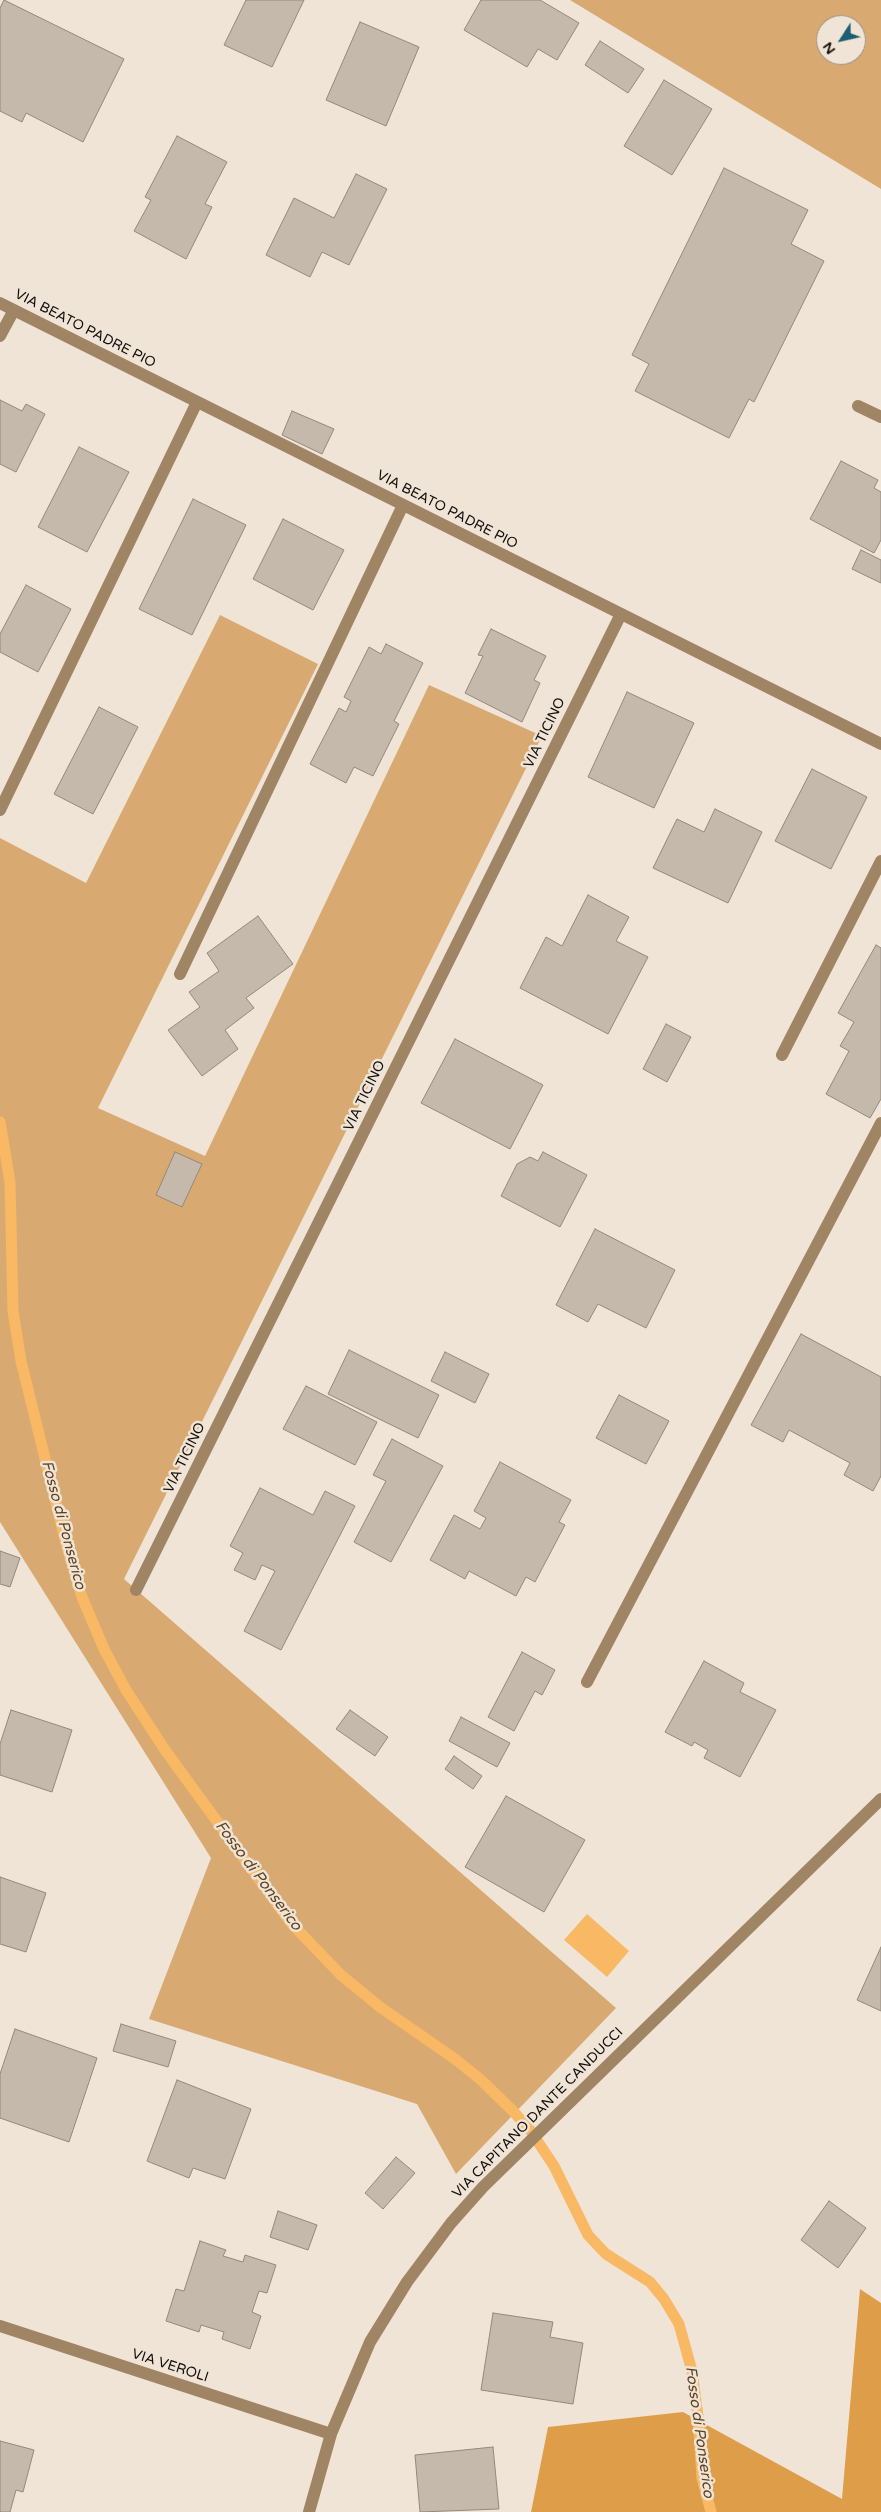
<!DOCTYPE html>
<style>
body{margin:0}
#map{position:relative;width:881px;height:2512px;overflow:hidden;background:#f0e4d7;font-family:"Varela Round",sans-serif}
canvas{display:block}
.north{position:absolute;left:816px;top:15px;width:50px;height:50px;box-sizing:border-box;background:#f0e4d7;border:1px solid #978e85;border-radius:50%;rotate:235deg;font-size:14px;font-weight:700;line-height:20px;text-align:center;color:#110e09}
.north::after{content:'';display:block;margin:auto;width:18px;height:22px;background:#1c5f72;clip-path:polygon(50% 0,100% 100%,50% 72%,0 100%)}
</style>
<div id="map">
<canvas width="881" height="2512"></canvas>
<div class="north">N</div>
</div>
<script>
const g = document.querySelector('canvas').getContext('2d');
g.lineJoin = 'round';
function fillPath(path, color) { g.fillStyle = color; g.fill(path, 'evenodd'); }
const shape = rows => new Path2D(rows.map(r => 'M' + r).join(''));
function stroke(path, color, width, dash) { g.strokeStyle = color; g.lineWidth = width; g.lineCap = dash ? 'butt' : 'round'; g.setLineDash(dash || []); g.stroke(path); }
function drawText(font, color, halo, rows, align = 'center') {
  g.font = font + ' "Varela Round",sans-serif'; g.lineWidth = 5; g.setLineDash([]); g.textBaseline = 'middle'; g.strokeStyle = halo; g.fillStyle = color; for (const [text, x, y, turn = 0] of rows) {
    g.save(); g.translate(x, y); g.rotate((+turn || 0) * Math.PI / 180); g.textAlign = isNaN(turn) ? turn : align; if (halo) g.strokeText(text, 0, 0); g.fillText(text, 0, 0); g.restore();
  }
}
fillPath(shape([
 [570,0,881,0,881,189],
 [826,25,856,25,856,55,826,55],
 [220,615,318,664,98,1108,205,1156,429,685,542,736,124,1579,616,2008,456,2174,417,2104,149,2019,211,1858,0,1522,0,838,86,883]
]), '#d8aa71');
fillPath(shape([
 [860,2289,881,2303,881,2512,531,2512,548,2427,683,2412,842,2499]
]), '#de9e49');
fillPath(shape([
 [587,1914,629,1951,607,1977,564,1940]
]), '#f9b864');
stroke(shape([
 [0,1122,10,1182,13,1311,21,1361,66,1544,82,1597,104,1649,126,1690,165,1750,291,1923,341,1975,380,2007,455,2059,480,2079,512,2110,530,2130,554,2166,588,2235,606,2254,650,2282,664,2299,679,2324,692,2371,698,2416,702,2478,711,2512]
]), '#f9b864', 11);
const building = shape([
 [4,0,124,59,83,142,26,113,22,122,0,111,0,8,4,0],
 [246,0,304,0,272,67,224,45,246,0],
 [481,0,540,0,579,23,557,60,538,49,527,67,464,30,481,0],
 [360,22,419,47,386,126,326,100,360,22],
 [600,41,644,69,628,93,585,65,600,41],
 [664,80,712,109,672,175,624,146,664,80],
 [177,136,227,162,205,204,212,207,186,259,134,231,151,200,145,197,177,136],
 [724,168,808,210,791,244,824,261,754,402,749,399,729,438,635,391,649,364,632,355,724,168],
 [356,174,387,189,349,265,322,252,310,277,266,255,294,198,334,218,356,174],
 [0,400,22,411,26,404,45,414,16,472,0,464,0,400],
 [292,411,334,429,322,454,282,435,292,411],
 [79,447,129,472,87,552,38,527,79,447],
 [841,461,878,480,874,488,881,492,881,540,874,553,810,519,841,461],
 [193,499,246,525,192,635,139,609,193,499],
 [283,519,344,550,313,610,253,579,283,519],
 [861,550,881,560,881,583,852,569,861,550],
 [26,585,71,609,38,672,0,652,0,634,26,585],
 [491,629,546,656,534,680,540,683,522,722,465,693,483,656,478,655,491,629],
 [386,644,423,663,394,721,399,724,373,776,354,767,346,783,310,764,339,708,346,712,351,701,344,697,369,647,381,654,386,644],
 [627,692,694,723,654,808,588,777,627,692],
 [99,707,138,727,93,814,54,794,99,707],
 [812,769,867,797,831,869,775,841,812,769],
 [715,809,762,832,728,903,653,868,677,819,704,832,715,809],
 [588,895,629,917,616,941,648,957,608,1034,520,988,546,937,562,946,588,895],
 [258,916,293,964,246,998,254,1008,225,1030,238,1049,202,1076,168,1030,200,1007,189,992,219,971,207,953,258,916],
 [876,945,881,948,881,1099,870,1118,826,1094,849,1051,840,1046,854,1022,838,1013,876,945],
 [666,1024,691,1037,667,1082,643,1069,666,1024],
 [455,1039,543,1085,510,1149,421,1103,455,1039],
 [175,1152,202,1164,182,1207,156,1195,175,1152],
 [543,1152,587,1175,560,1227,501,1196,517,1164,530,1157,538,1161,543,1152],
 [595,1229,675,1270,646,1328,598,1304,588,1322,556,1305,595,1229],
 [801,1334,881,1377,881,1476,873,1491,844,1475,850,1463,789,1430,783,1442,751,1425,801,1334],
 [349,1350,439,1395,418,1438,328,1394,349,1350],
 [445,1352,489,1374,475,1403,431,1381,445,1352],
 [306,1386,377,1422,355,1465,283,1429,306,1386],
 [619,1395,669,1421,646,1464,596,1438,619,1395],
 [392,1439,443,1466,391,1562,354,1542,386,1481,373,1475,392,1439],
 [500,1462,571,1500,559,1522,565,1525,535,1582,526,1577,516,1596,469,1571,465,1579,430,1560,454,1515,480,1529,486,1518,474,1511,500,1462],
 [260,1488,313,1515,325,1491,355,1506,281,1650,244,1631,275,1571,262,1565,255,1580,234,1570,243,1553,230,1546,260,1488],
 [0,1551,20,1558,10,1587,0,1584,0,1551],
 [522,1652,555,1670,542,1695,535,1691,514,1731,488,1717,522,1652],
 [704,1661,744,1683,740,1692,776,1710,740,1777,704,1758,708,1750,694,1742,692,1746,665,1732,704,1661],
 [11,1710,72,1730,52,1792,0,1775,0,1744,11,1710],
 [350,1710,388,1737,375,1756,336,1729,350,1710],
 [461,1717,510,1743,497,1767,449,1741,461,1717],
 [454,1756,482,1776,473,1789,445,1769,454,1756],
 [506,1796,585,1840,544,1912,465,1867,506,1796],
 [0,1877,46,1893,26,1952,0,1944,0,1877],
 [881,1947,881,2011,857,2000,881,1947],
 [121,2024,176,2041,168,2067,113,2051,121,2024],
 [15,2029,97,2058,69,2142,0,2118,0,2074,15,2029],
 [177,2080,251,2109,225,2179,193,2168,189,2178,147,2161,177,2080],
 [396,2157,415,2173,383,2209,365,2193,396,2157],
 [829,2201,866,2228,838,2268,801,2240,829,2201],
 [278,2211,317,2225,308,2250,270,2237,278,2211],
 [200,2241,226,2250,223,2256,243,2262,245,2255,276,2265,267,2293,259,2291,252,2312,261,2316,250,2349,222,2339,224,2332,201,2325,199,2332,166,2321,176,2289,184,2291,200,2241],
 [493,2313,553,2322,550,2337,583,2343,573,2404,481,2390,493,2313],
 [0,2441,34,2450,23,2492,16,2490,10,2512,0,2512,0,2441],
 [493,2447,499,2509,420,2512,415,2455,493,2447]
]);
fillPath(building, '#c5b9ac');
stroke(building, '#93887c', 1);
stroke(shape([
 [0,303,881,744],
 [0,336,14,310],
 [858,406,881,417],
 [0,810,197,402],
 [180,974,403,505],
 [782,1055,881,861],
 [136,1590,621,614],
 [587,1682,881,1123],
 [0,2326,331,2434],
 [309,2512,331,2434,370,2342,407,2282,451,2223,483,2187,881,1799]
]), '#a08564', 12);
drawText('14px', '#110e09', '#f0e4d7', [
 ["VIA BEATO PADRE PIO",85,329,27],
 ["VIA BEATO PADRE PIO",447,510,27],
 ["VIA TICINO",545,733,-64],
 ["VIA TICINO",365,1096,-64],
 ["VIA TICINO",185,1458,-64],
 ["VIA CAPITANO DANTE CANDUCCI",538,2113,-45],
 ["VIA VEROLI",170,2366,18]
]);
drawText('italic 15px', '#5e4320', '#f0e4d7', [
 ["Fosso di Ponserico",63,1525,75],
 ["Fosso di Ponserico",258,1876,53],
 ["Fosso di Ponserico",699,2432,82]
]);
</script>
